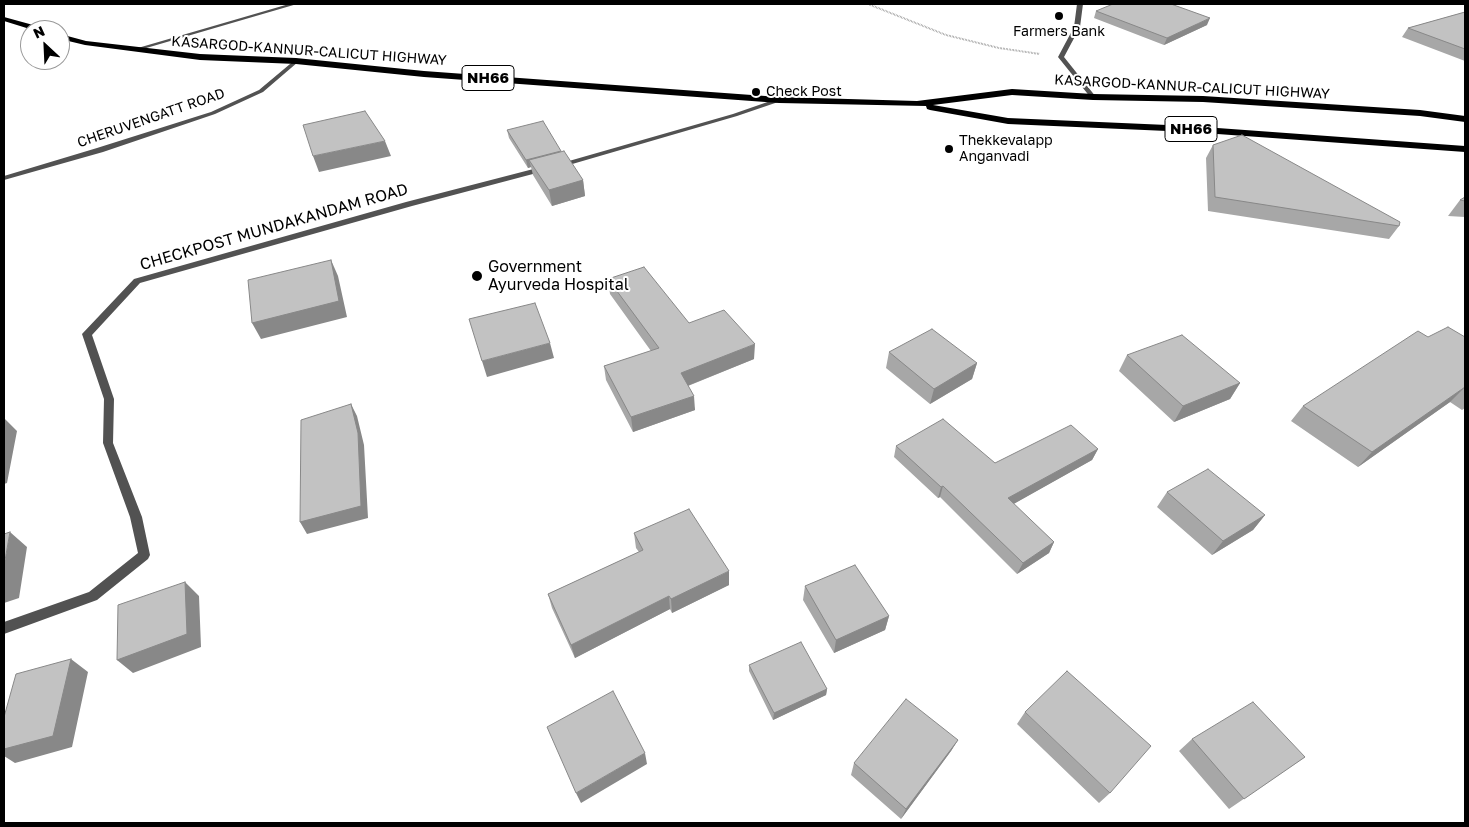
<!DOCTYPE html>
<style>
body{margin:0}
#map{position:relative;width:1469px;height:827px;overflow:hidden;background:#fff;font-family:"Golos Text",sans-serif}
canvas{display:block}
.frame{position:absolute;inset:0;border:5px solid #000;pointer-events:none}
.north{position:absolute;left:20px;top:20px;width:50px;height:50px;box-sizing:border-box;background:#fff;border:1px solid #999;border-radius:50%;rotate:335deg;font-size:14px;font-weight:700;line-height:20px;text-align:center;color:#000}
.north::after{content:'';display:block;margin:auto;width:18px;height:22px;background:#000;clip-path:polygon(50% 0,100% 100%,50% 72%,0 100%)}
</style>
<div id="map">
<canvas width="1469" height="827"></canvas>
<div class="frame"></div>
<div class="north">N</div>
</div>
<script>
const g = document.querySelector('canvas').getContext('2d');
g.lineJoin = 'round';
const shape = rows => new Path2D(rows.map(r => 'M' + r).join(''));
function stroke(path, color, width, dash) { g.strokeStyle = color; g.lineWidth = width; g.lineCap = dash ? 'butt' : 'round'; g.setLineDash(dash || []); g.stroke(path); }
function fillPath(path, color) { g.fillStyle = color; g.fill(path, 'evenodd'); }
function drawText(font, color, halo, rows, align = 'center') {
  g.font = font + ' "Golos Text",sans-serif'; g.lineWidth = 4; g.setLineDash([]); g.textBaseline = 'middle'; g.strokeStyle = halo; g.fillStyle = color; for (const [text, x, y, turn = 0] of rows) {
    g.save(); g.translate(x, y); g.rotate((+turn || 0) * Math.PI / 180); g.textAlign = isNaN(turn) ? turn : align; if (halo) g.strokeText(text, 0, 0); g.fillText(text, 0, 0); g.restore();
  }
}
stroke(shape([
 [868,4,946,35,999,48,1040,54]
]), '#747474', 2, [0.5, 1]);
fillPath(shape([
 [289,4,297,4,136,51,131,50,289,4],
 [1077,4,1083,4,1080,27,1064,57,1096,97,1093,99,1091,98,1058,57,1074,27,1077,4],
 [296,59,298,60,298,62,263,92,215,114,103,152,4,180,4,176,97,148,211,112,259,90,296,59],
 [779,98,782,100,781,101,737,116,562,167,555,165,733,114,779,98],
 [545,166,549,168,548,170,412,206,140,283,92,335,114,399,113,443,142,517,150,555,148,559,97,600,4,634,4,622,89,592,138,553,130,517,103,443,104,399,82,334,134,279,406,202,545,166]
]), '#525252');
fillPath(shape([
 [4,17,44,28,45,30,33,30,4,21,4,17],
 [60,34,86,41,200,54,296,58,424,71,779,97,917,101,1012,89,1093,94,1203,96,1420,110,1465,116,1465,122,1420,116,1203,102,1093,100,1012,95,933,105,1008,118,1190,126,1465,146,1465,152,1190,132,1008,124,930,110,927,109,926,106,779,103,424,77,296,64,200,60,85,45,60,39,60,34]
]), '#000');
fillPath(shape([
 [1096,11,1207,25,1164,45,1094,18],
 [1465,12,1465,61,1402,37,1408,28],
 [507,130,561,152,583,180,585,196,552,206,533,175,531,167,528,168,509,138],
 [1213,145,1399,226,1389,239,1208,211,1206,158],
 [1465,197,1465,217,1448,216,1460,200],
 [608,279,689,323,754,359,688,386,695,410,633,432,606,380,604,366,651,351,610,294],
 [1428,337,1465,337,1465,408,1462,410,1450,402,1358,467,1291,421,1303,406],
 [889,352,977,363,972,379,930,404,886,368],
 [1127,355,1240,383,1230,399,1174,422,1119,371],
 [896,446,995,463,1098,449,1092,460,1013,504,1054,542,1049,553,1017,574,940,497,938,498,894,457],
 [1167,492,1265,515,1253,530,1212,555,1157,507],
 [634,533,729,585,672,613,670,609,575,658,552,608,548,594,639,552,636,548],
 [805,586,889,616,885,630,834,653,803,600],
 [749,665,827,689,826,695,773,720,749,671],
 [1025,712,1110,793,1099,803,1017,724],
 [1192,739,1305,757,1229,809,1179,751],
 [958,740,951,751,901,819,851,775,854,763]
]), '#a7a7a7');
fillPath(shape([
 [1210,18,1207,25,1164,45,1167,38],
 [385,141,391,156,319,172,313,156],
 [561,151,529,160,531,167,528,168,526,160],
 [583,180,585,196,552,206,549,190],
 [331,260,338,276,347,317,261,339,252,323],
 [550,343,554,358,487,377,482,361],
 [755,344,754,359,682,388,681,373],
 [977,363,972,379,930,404,934,389],
 [1240,383,1230,399,1174,422,1183,406],
 [1465,387,1450,402,1358,467,1372,452],
 [694,396,695,410,633,432,631,417],
 [351,404,357,416,364,445,368,518,307,534,300,522],
 [4,418,17,431,7,483,4,484],
 [1098,449,1092,460,1003,510,1008,498],
 [943,486,940,497,938,498,941,487],
 [1265,515,1253,530,1212,555,1223,541],
 [10,532,27,547,19,598,4,603,4,566],
 [1054,542,1049,553,1017,574,1023,563],
 [729,571,729,585,672,613,671,599],
 [185,582,199,596,201,647,133,673,117,660],
 [669,596,670,609,575,658,571,645],
 [889,616,885,630,834,653,836,640],
 [71,659,88,672,72,747,15,763,4,756,4,749],
 [827,689,826,695,773,720,774,713],
 [958,740,951,751,901,819,906,809],
 [645,753,647,764,581,803,576,793]
]), '#888');
const building = shape([
 [1113,4,1171,4,1210,18,1167,38,1096,11,1113,4],
 [1465,12,1465,49,1408,28,1465,12],
 [365,111,385,141,313,156,303,125,365,111],
 [543,121,561,151,526,160,507,130,543,121],
 [1242,135,1400,222,1399,226,1215,197,1213,145,1242,135],
 [564,151,583,180,549,190,529,160,564,151],
 [1465,197,1465,201,1460,200,1465,197],
 [331,260,339,301,252,323,248,280,331,260],
 [644,267,689,323,724,310,755,344,681,373,694,396,631,417,604,366,659,348,608,279,644,267],
 [535,303,550,343,482,361,469,319,535,303],
 [1448,327,1465,337,1465,387,1372,452,1303,406,1418,331,1428,337,1448,327],
 [932,329,977,363,934,389,889,352,932,329],
 [1182,335,1240,383,1183,406,1127,355,1182,335],
 [351,404,358,433,361,506,300,522,301,420,351,404],
 [943,419,995,463,1071,425,1098,449,1008,498,1054,542,1023,563,943,486,941,487,896,446,943,419],
 [1208,469,1265,515,1223,541,1167,492,1208,469],
 [689,509,729,571,671,599,669,596,571,645,548,594,643,550,634,533,689,509],
 [10,532,4,566,4,534,10,532],
 [855,565,889,616,836,640,805,586,855,565],
 [185,582,187,634,117,660,118,605,185,582],
 [801,642,827,689,774,713,749,665,801,642],
 [71,659,53,736,4,749,4,717,16,674,71,659],
 [1067,671,1151,746,1110,793,1025,712,1067,671],
 [613,691,645,753,576,793,547,727,613,691],
 [906,699,958,740,906,809,854,763,906,699],
 [1253,702,1305,757,1244,799,1192,739,1253,702]
]);
fillPath(building, '#c2c2c2');
stroke(building, '#888', 1);
for (const [x, y, r, color] of [
 [1059,16,5,"#000"],
 [756,92,5,"#000"],
 [949,149,5,"#000"],
 [477,276,6,"#000"]
]) { const dot = new Path2D(); dot.arc(x, y, r, 0, 2 * Math.PI); g.fillStyle = color; g.fill(dot); stroke(dot, '#fff', 2); }
drawText('14px', '#000', '#fff', [
 ["Farmers Bank",1059,32,"center"],
 ["Check Post",766,92],
 ["Thekkevalapp",959,141],
 ["Anganvadi",959,157]
], 'left');
drawText('14px', '#000', '#fff', [
 ["KASARGOD-KANNUR-CALICUT HIGHWAY",309,51,4],
 ["KASARGOD-KANNUR-CALICUT HIGHWAY",1192,87,3],
 ["CHERUVENGATT ROAD",151,118,-19]
]);
for (const [x, y, w] of [
 [488,78,52],
 [1191,129,52]
]) { const box = new Path2D(); box.roundRect(x - w / 2, y - 12.5, w, 25, 4); g.fillStyle = '#fff'; g.fill(box); stroke(box, '#000', 1); }
drawText('bold 15px', '#000', null, [
 ["NH66",488,78],
 ["NH66",1191,129]
]);
drawText('16px', '#000', '#fff', [
 ["CHECKPOST MUNDAKANDAM ROAD",274,227,-16]
]);
drawText('16px', '#000', '#fff', [
 ["Government",488,267],
 ["Ayurveda Hospital",488,285]
], 'left');
</script>
